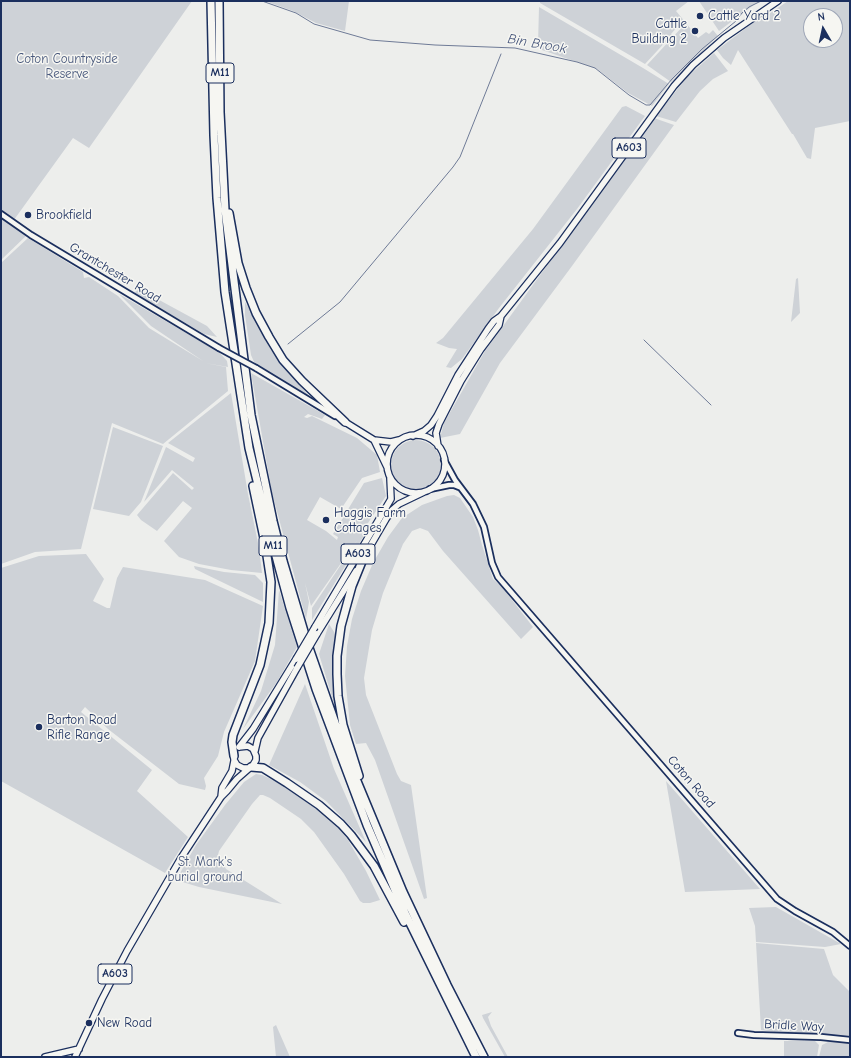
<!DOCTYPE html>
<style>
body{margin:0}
#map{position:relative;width:851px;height:1058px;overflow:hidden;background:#edeeec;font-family:"Comic Neue",sans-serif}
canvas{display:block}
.frame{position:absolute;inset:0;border:2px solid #1b2f5e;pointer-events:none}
.north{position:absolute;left:803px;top:8px;width:40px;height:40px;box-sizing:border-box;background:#f6f6f2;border:1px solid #9ea6b7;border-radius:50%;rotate:351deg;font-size:11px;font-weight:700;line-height:16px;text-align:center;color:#1b2f5e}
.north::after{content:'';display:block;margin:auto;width:14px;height:18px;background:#1b2f5e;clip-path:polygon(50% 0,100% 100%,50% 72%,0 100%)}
</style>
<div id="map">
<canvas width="851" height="1058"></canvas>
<div class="frame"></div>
<div class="north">N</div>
</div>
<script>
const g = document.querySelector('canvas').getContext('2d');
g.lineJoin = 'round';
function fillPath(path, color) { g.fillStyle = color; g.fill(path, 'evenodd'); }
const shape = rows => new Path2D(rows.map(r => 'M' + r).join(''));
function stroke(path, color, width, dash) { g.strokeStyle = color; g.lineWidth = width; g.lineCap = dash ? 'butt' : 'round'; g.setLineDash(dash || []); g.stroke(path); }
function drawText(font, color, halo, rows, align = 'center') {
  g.font = font + ' "Comic Neue",sans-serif'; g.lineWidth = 3; g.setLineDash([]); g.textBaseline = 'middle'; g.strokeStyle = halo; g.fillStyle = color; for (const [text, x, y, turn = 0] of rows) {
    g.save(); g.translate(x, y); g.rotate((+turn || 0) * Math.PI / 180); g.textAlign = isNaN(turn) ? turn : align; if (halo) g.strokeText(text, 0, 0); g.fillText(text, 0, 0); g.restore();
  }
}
fillPath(shape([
 [1,1,192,1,89,148,73,138,11,224,24,234,27,235,1,260],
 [265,1,349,1,345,31,316,23,293,11],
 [540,1,689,1,676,11,686,23,698,38,706,32,709,34,713,30,718,36,671,82,647,65,684,25,680,24,671,34,672,35,670,37,645,64,540,3],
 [699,1,763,1,755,4,719,31],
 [788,1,850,1,850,121,815,128,811,159,807,158,793,134,792,134,738,50,731,65,723,58,717,50,758,19,760,20],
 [811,16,835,16,835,40,811,40],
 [539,7,643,68,669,84,652,106,628,93,597,69,542,50,538,45],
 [714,53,728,71,713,79,700,91,676,122,656,116,688,76],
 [626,106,645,116,577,209,499,308,462,359,451,368,446,367,457,349,449,348,436,343,443,338,533,229,622,107],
 [654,118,674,125,572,266,500,363,460,434,440,438,444,423,485,351],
 [28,238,83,272,84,278,89,277,118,296,149,328,203,361,151,326,119,294,219,352,227,361,228,367,205,363,226,367,228,391,163,444,112,423,81,549,35,552,1,564,1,263],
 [798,278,800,313,791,322,796,279],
 [139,289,207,326,217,337,204,334,134,293],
 [245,302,254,317,271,350,309,396,306,396,289,386,255,364,251,355,245,315],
 [251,373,325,415,322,419,308,414,304,417,307,418,312,416,357,438,377,455,380,472,362,478,341,509,320,497,307,520,326,531,337,540,338,537,333,534,364,483,382,478,386,496,362,532,365,534,312,620,312,608,358,539,311,606,305,583,309,602,306,619,272,493],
 [231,393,248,494,259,548,262,573,231,570,199,564,179,557,164,541,192,508,183,501,157,531,141,520,137,515,173,473,192,490,194,488,172,470,144,502,166,447,193,462,195,458,168,443],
 [113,427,163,446,141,502,129,516,93,509],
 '391 465a25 25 0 1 1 50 0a25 25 0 1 1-50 0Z',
 [454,495,460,498,473,517,478,530,482,545,493,579,502,587,533,627,521,639,443,551,428,531,420,528,412,531,403,544,383,593,372,630,364,678,366,695,397,774,401,781,411,785,427,898,424,899,375,760,366,743,356,744,350,725,345,676,347,646,352,619,361,591,373,563,388,537,402,518,422,505,447,496],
 [86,554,104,579,93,601,107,608,110,608,117,578,123,567,205,580,263,606,255,661,224,732,218,756,204,778,206,786,205,790,179,784,108,729,85,707,81,712,152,770,137,791,188,837,165,873,1,781,1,568,39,556],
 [194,566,224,572,255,575,263,583,263,602,195,569],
 [279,590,297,647,277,682,243,729,261,691,275,645],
 [329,624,336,635,334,678,338,717,319,654],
 [305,684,334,769,366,842,326,801,300,782,269,765],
 [256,774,262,775,275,781,293,791,308,801,331,819,348,840,366,871,380,900,370,903,363,903,360,901,344,874,314,832,301,819,270,798,263,795,260,795,252,804,219,851,218,855,226,869,282,904,199,887,176,880,196,845,225,805,244,782],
 [666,781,760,889,685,892],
 [776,907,841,944,825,947,756,942,755,926,749,908],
 [756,943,824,949,833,975,850,992,850,1036,781,1033,761,1030],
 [492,1012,488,1017,491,1026,508,1057,505,1057,483,1018,482,1015],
 [276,1025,290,1057,276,1057,273,1027],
 [784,1041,815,1041,819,1045,817,1057,784,1057],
 [828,1042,850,1042,850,1057,819,1057,822,1045]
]), '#ced2d7');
stroke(shape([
 [262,1,296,13,314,24,370,40,435,45,515,48,577,62,595,68,629,95,646,105,650,105,672,79,702,49,736,21,742,13,749,7,761,1],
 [644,340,711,405],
 [288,344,340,302,453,167,460,157,501,54]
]), '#6e7a96', 1);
const minor = shape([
 [1,214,31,235,219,348],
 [256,368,335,416],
 [444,460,455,480,473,504,484,527,492,563,498,577,777,899,795,911,833,932,850,946],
 [430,489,449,485,454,485,459,487],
 [738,1033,754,1035,821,1037,850,1040]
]);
const major = shape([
 [345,422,374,440,391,442,399,440],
 '387 464a29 29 0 1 1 58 0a29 29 0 1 1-58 0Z',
 [413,436,424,431,431,425,437,416,458,375,488,329,494,321,501,316,560,243,674,86,693,65,724,38,778,1],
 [374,440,387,467],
 [438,446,436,433,439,424,461,381,481,349,499,325,501,316],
 [361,562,386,519,392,510,399,504,424,492],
 [315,627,391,499,390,478],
 [317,634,356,571],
 [239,747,253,729,296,659],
 [255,751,258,738,297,668],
 [234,754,234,760,237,765,243,768,249,768],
 [221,797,222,788,232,771,234,761],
 [45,1057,79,1049],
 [75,1057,102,999,127,951,181,858,221,797,227,791,237,779,253,765,256,760,256,756,253,749,248,746,239,747]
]);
const highway = shape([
 [211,1,214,135,217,198,225,292,249,448,269,530,290,608,316,689,367,825,405,913,476,1057],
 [219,1,220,112,225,210,251,415,273,521,283,561,308,645,347,757,403,892,447,985,484,1057],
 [229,213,238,263,246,288,256,313,269,337,283,360,302,381,345,422],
 [234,756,232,742,233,735,260,665,269,623,271,582,265,543,253,486],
 [251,767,263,768,287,783,319,805,341,824,351,835,374,866,404,922],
 [359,776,343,725,338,696,337,674,337,656,341,626,352,586,363,559]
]);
stroke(minor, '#1b2f5e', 8);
stroke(major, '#1b2f5e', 8);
stroke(highway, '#1b2f5e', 10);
stroke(minor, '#f6f6f2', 4.5);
stroke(major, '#f6f6f2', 5.5);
stroke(highway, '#f6f6f2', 7);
const minorBridge = shape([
 [219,348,256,368]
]);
const majorBridge = shape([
 [296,659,315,627],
 [297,668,317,634]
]);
stroke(minorBridge, '#1b2f5e', 8, []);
stroke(majorBridge, '#1b2f5e', 8, []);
stroke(minorBridge, '#f6f6f2', 4.5);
stroke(majorBridge, '#f6f6f2', 5.5);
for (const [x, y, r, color] of [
 [700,16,4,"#1b2f5e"],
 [695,31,4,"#1b2f5e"],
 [28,215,4,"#1b2f5e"],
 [326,520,4,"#1b2f5e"],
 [39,727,4,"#1b2f5e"],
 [89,1023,4,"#1b2f5e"]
]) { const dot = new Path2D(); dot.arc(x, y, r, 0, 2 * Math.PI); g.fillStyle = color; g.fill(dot); stroke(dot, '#f6f6f2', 1.5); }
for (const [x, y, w] of [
 [220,73,28],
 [629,148,34],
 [273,546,28],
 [358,554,34],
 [115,974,34]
]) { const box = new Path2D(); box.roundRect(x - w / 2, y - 10, w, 20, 3); g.fillStyle = '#f6f6f2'; g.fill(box); stroke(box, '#1b2f5e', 1); }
drawText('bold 12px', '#1b2f5e', null, [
 ["M11",220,73],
 ["A603",629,148],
 ["M11",273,546],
 ["A603",358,554],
 ["A603",115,974]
]);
drawText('13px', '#1b2f5e', '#f6f6f2', [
 ["Cattle Yard 2",708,16],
 ["Cattle",687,24,"right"],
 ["Building 2",687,39,"right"],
 ["Brookfield",36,215],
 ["Haggis Farm",334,513],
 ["Cottages",334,528],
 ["Barton Road",47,720],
 ["Rifle Range",47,735],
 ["New Road",97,1023]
], 'left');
drawText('13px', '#48587c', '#f6f6f2', [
 ["Coton Countryside",67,59],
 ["Reserve",67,74],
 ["St. Mark's",205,862],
 ["burial ground",205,877]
]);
drawText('13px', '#1b2f5e', '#f6f6f2', [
 ["Grantchester Road",115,273,31],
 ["Coton Road",691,782,49],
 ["Bridle Way",794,1026,3]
]);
drawText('italic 14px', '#44547a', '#f6f6f2', [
 ["Bin Brook",537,44,10]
]);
</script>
